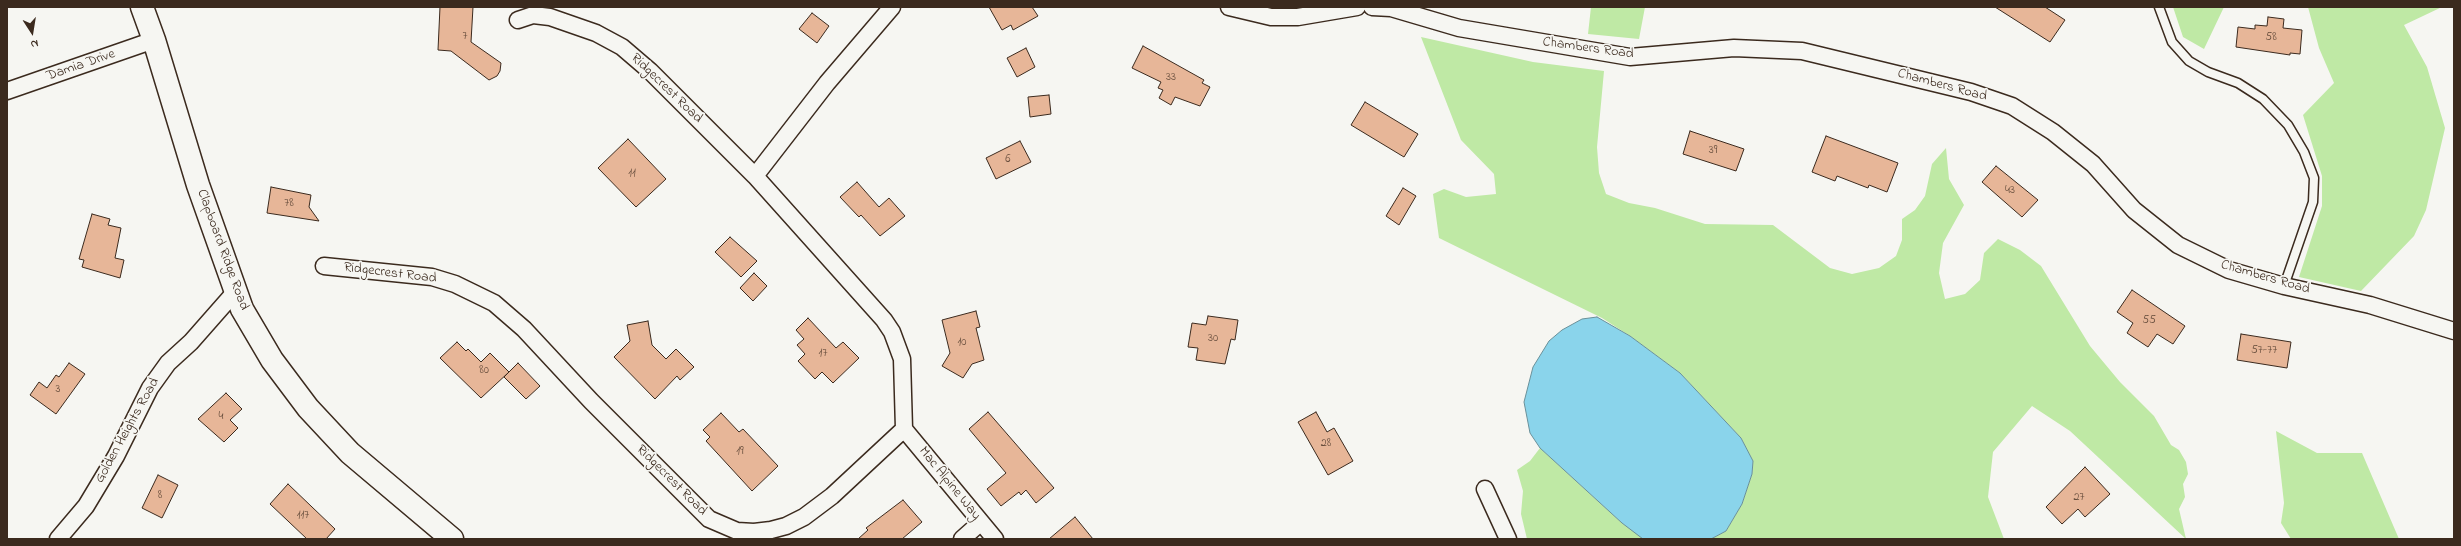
<!DOCTYPE html>
<style>
body{margin:0}
#map{position:relative;width:2461px;height:546px;overflow:hidden;background:#f6f6f2;font-family:"Indie Flower",sans-serif}
canvas{display:block}
.frame{position:absolute;inset:0;border:8px solid #3b2a1e;pointer-events:none}
.north{position:absolute;left:12px;top:12px;width:40px;height:40px;-webkit-text-stroke:3px #f6f6f2;paint-order:stroke;rotate:168deg;font-size:11px;font-weight:700;line-height:16px;text-align:center;color:#3b2a1e}
.north::after{content:'';display:block;margin:auto;width:14px;height:18px;background:#3b2a1e;clip-path:polygon(50% 0,100% 100%,50% 72%,0 100%)}
</style>
<div id="map">
<canvas width="2461" height="546"></canvas>
<div class="frame"></div>
<div class="north">N</div>
</div>
<script>
const g = document.querySelector('canvas').getContext('2d');
g.lineJoin = 'round';
function fillPath(path, color) { g.fillStyle = color; g.fill(path, 'evenodd'); }
const shape = rows => new Path2D(rows.map(r => 'M' + r).join(''));
function stroke(path, color, width, dash) { g.strokeStyle = color; g.lineWidth = width; g.lineCap = dash ? 'butt' : 'round'; g.setLineDash(dash || []); g.stroke(path); }
function drawText(font, color, halo, rows, align = 'center') {
  g.font = font + ' "Indie Flower",sans-serif'; g.lineWidth = 3.5; g.setLineDash([]); g.textBaseline = 'middle'; g.strokeStyle = halo; g.fillStyle = color; for (const [text, x, y, turn = 0] of rows) {
    g.save(); g.translate(x, y); g.rotate((+turn || 0) * Math.PI / 180); g.textAlign = isNaN(turn) ? turn : align; if (halo) g.strokeText(text, 0, 0); g.fillText(text, 0, 0); g.restore();
  }
}
fillPath(shape([
 [1591,7,1645,7,1639,39,1588,34],
 [2173,7,2224,7,2204,49,2183,37],
 [2308,7,2442,7,2404,25,2427,67,2445,128,2426,210,2414,236,2361,291,2299,277,2322,206,2322,176,2303,115,2334,83,2319,48],
 [1421,37,1533,62,1604,71,1597,147,1599,173,1606,194,1629,203,1655,208,1705,224,1773,225,1830,268,1852,274,1879,268,1896,256,1902,240,1902,219,1915,210,1925,196,1932,164,1946,148,1949,179,1964,205,1943,243,1939,273,1945,299,1965,294,1980,280,1984,253,1998,239,2020,250,2041,266,2090,346,2120,382,2154,416,2171,445,2179,450,2186,462,2188,474,2183,484,2185,497,2179,509,2186,539,2070,431,2032,406,1993,452,1988,497,2004,539,1711,539,1726,531,1742,504,1752,474,1753,461,1741,438,1680,373,1630,336,1602,318,1439,238,1433,194,1444,189,1466,197,1496,194,1494,174,1461,140],
 [2276,431,2317,453,2362,453,2399,539,2291,539,2281,523,2284,503],
 [1540,448,1622,523,1646,539,1527,539,1521,514,1523,491,1517,470,1530,461]
]), '#bfe9a5');
const water = shape([
 [1597,317,1630,336,1680,373,1741,438,1753,461,1752,474,1742,504,1726,531,1711,539,1643,539,1622,523,1540,448,1530,433,1524,402,1533,367,1549,341,1562,330,1582,319,1597,317]
]);
fillPath(water, '#8ad4eb');
stroke(water, '#6a9099', 1);
const building = shape([
 [440,7,473,7,471,42,501,63,500,71,497,76,489,80,451,51,438,50,440,7],
 [989,7,1032,7,1038,16,1013,30,1011,25,1002,30,989,7],
 [1995,7,2045,7,2065,20,2050,42,1995,7],
 [812,13,829,26,817,43,799,29,812,13],
 [2268,17,2284,19,2283,28,2302,30,2300,54,2290,53,2290,55,2236,47,2238,27,2255,29,2255,25,2267,26,2268,17],
 [1143,46,1204,80,1202,83,1210,87,1200,106,1175,97,1171,105,1159,98,1163,90,1158,88,1161,82,1132,68,1143,46],
 [1026,48,1035,67,1017,77,1007,58,1026,48],
 [1049,95,1051,114,1030,117,1028,97,1049,95],
 [1365,102,1418,134,1404,157,1351,125,1365,102],
 [1690,131,1744,149,1736,171,1683,154,1690,131],
 [1826,136,1898,163,1887,192,1869,185,1868,188,1837,176,1835,181,1812,172,1826,136],
 [628,139,666,179,636,207,598,168,628,139],
 [1020,141,1031,162,996,179,986,158,1020,141],
 [1996,166,2038,200,2022,217,1982,182,1996,166],
 [857,182,879,207,889,198,905,216,880,236,861,215,859,217,840,197,857,182],
 [271,187,311,195,309,207,319,221,267,213,271,187],
 [1403,188,1416,196,1399,225,1386,216,1403,188],
 [92,214,110,219,108,225,121,228,115,258,124,260,120,278,82,267,84,260,79,259,92,214],
 [730,237,757,261,741,277,715,252,730,237],
 [754,273,767,286,753,301,740,288,754,273],
 [2132,290,2185,326,2173,344,2157,334,2148,347,2127,333,2133,323,2117,312,2132,290],
 [976,311,980,327,976,328,984,360,972,364,963,378,942,366,950,353,942,320,976,311],
 [1208,316,1238,320,1235,340,1231,339,1225,364,1196,360,1198,348,1188,347,1192,323,1206,325,1208,316],
 [808,318,836,348,843,342,859,358,833,383,822,372,815,379,798,361,805,354,797,345,804,339,796,330,808,318],
 [648,321,652,345,666,359,676,349,694,367,680,380,677,376,655,399,614,357,630,341,627,325,648,321],
 [2241,334,2291,342,2287,368,2237,360,2241,334],
 [457,342,466,351,468,349,481,362,490,353,509,372,481,398,440,358,457,342],
 [69,363,85,374,56,414,30,395,39,382,47,388,56,375,59,377,69,363],
 [518,363,540,386,526,399,504,377,518,363],
 [226,393,242,409,230,420,238,428,224,442,198,419,226,393],
 [988,412,1054,488,1036,503,1026,490,1021,495,1019,492,1001,506,987,489,1006,473,969,429,988,412],
 [1316,412,1327,432,1334,428,1353,461,1328,475,1298,422,1316,412],
 [721,413,739,432,743,429,778,466,752,491,706,441,710,437,703,430,721,413],
 [2085,467,2110,494,2085,517,2078,509,2062,524,2046,507,2085,467],
 [158,475,178,485,162,518,142,508,158,475],
 [288,484,335,529,326,539,307,539,270,504,288,484],
 [903,500,922,522,902,539,858,539,868,530,866,528,903,500],
 [1075,517,1093,539,1049,539,1075,517]
]);
fillPath(building, '#e7b698');
stroke(building, '#3b2a1e', 1);
const service = shape([
 [2159,7,2172,42,2189,61,2208,72,2238,83,2263,99,2288,125,2304,152,2314,178,2313,202,2284,286]
]);
const minor = shape([
 [1229,7,1271,17,1298,17,1357,7],
 [1372,7,1391,8,1459,28,1630,57,1734,48,1802,51,1971,92,2012,106,2053,132,2093,164,2134,210,2178,245,2229,270,2284,286,2370,305,2454,331],
 [7,91,154,40],
 [755,176,827,83,892,7],
 [324,266,432,277,455,284,494,303,524,329,591,401,709,519,737,531,754,532,771,530,786,526,804,517,832,496,904,429,902,359,892,332,884,320,755,176,650,71,622,47,596,33,550,17,533,15,518,20],
 [904,429,995,539],
 [1485,489,1508,539],
 [58,539,86,506,116,456,150,388,168,363,191,342,235,292],
 [962,539,980,523]
]);
const secondary = shape([
 [142,7,154,40,198,185,242,309,272,360,308,408,350,453,452,539]
]);
stroke(service, '#3b2a1e', 11);
stroke(minor, '#3b2a1e', 19);
stroke(secondary, '#3b2a1e', 25);
stroke(service, '#f6f6f2', 8);
stroke(minor, '#f6f6f2', 16);
stroke(secondary, '#f6f6f2', 22);
drawText('12px', '#664d3c', null, [
 ["7",465,37],
 ["58",2271,38],
 ["33",1171,78],
 ["39",1713,151],
 ["6",1008,160],
 ["11",632,174],
 ["43",2010,191],
 ["78",289,204],
 ["55",2149,321],
 ["30",1213,339],
 ["10",962,343],
 ["57-77",2264,351],
 ["17",823,354],
 ["80",484,371],
 ["3",58,390],
 ["4",221,417],
 ["28",1326,444],
 ["19",740,452],
 ["8",160,496],
 ["27",2079,498],
 ["117",303,516]
]);
drawText('14px', '#3b2a1e', '#f6f6f2', [
 ["Chambers Road",1588,49,8],
 ["Damia Drive",81,66,-19],
 ["Chambers Road",1942,86,15],
 ["Ridgecrest Road",666,89,44],
 ["Clapboard Ridge Road",222,250,70],
 ["Ridgecrest Road",390,274,7],
 ["Chambers Road",2265,278,16],
 ["Golden Heights Road",128,431,-61],
 ["Ridgecrest Road",671,481,45],
 ["Mac Alpine Way",949,484,51]
]);
</script>
